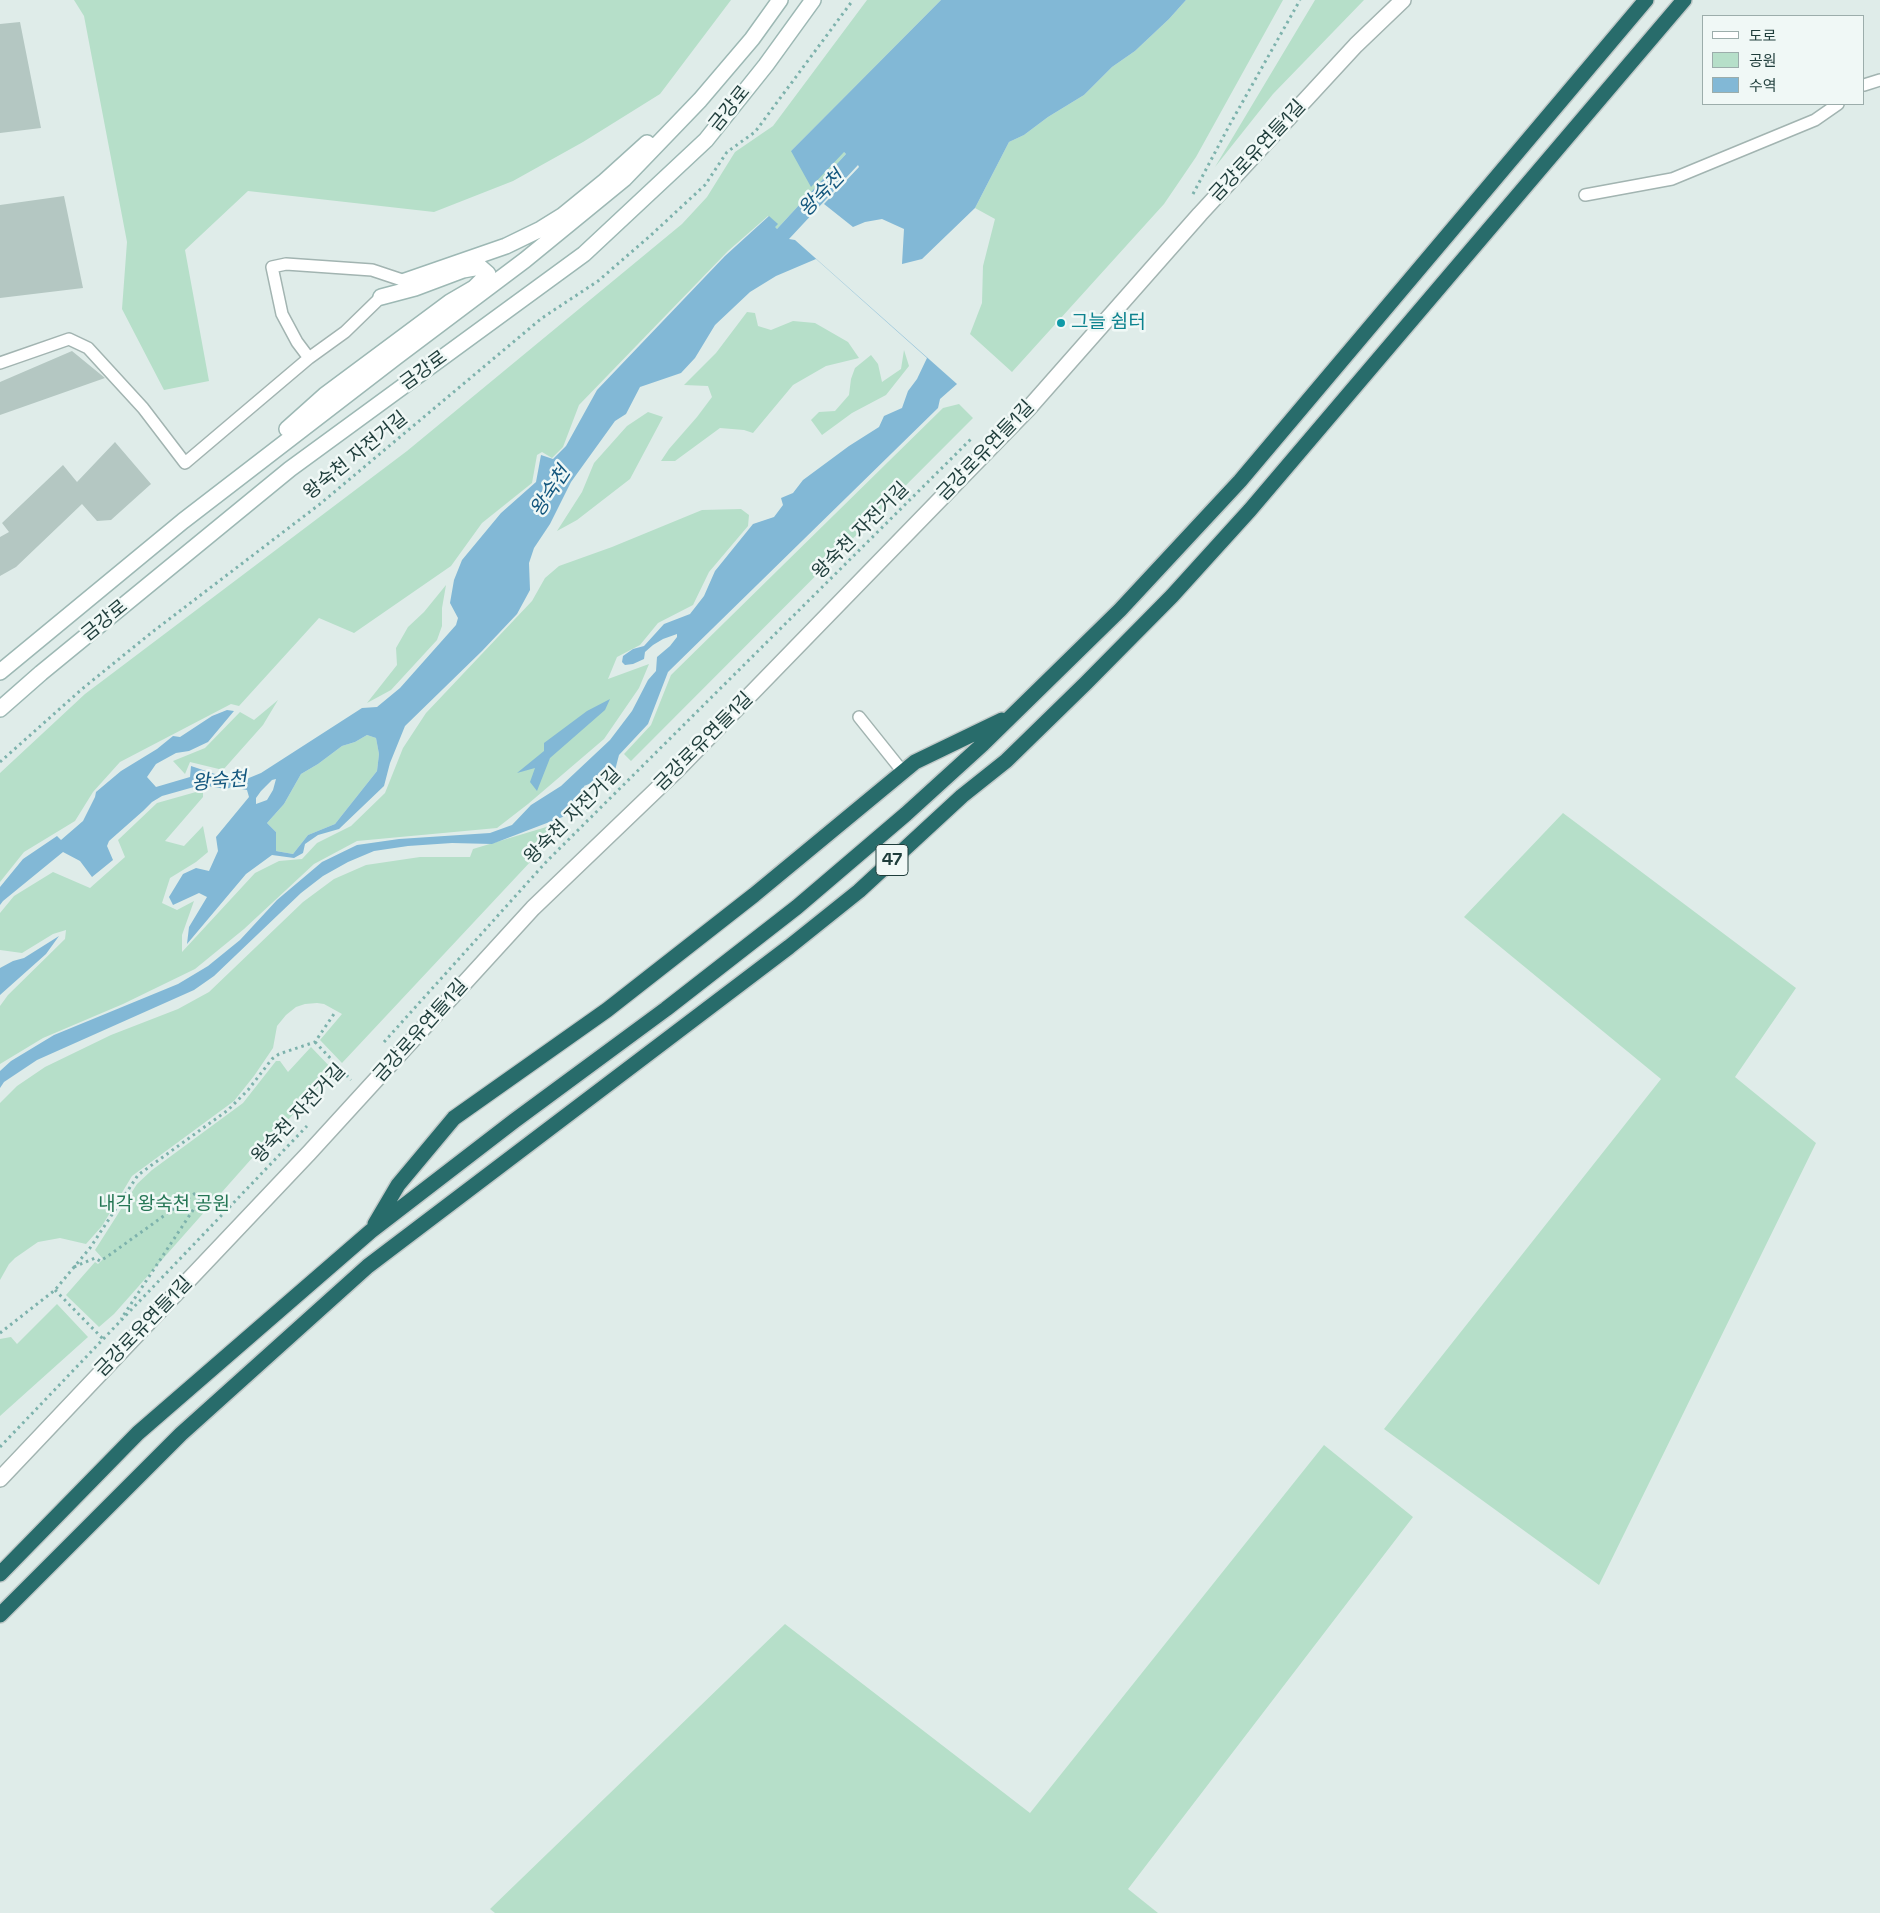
<!DOCTYPE html>
<meta charset="utf-8">
<style>
body{margin:0}
#map{position:relative;width:1880px;height:1913px;overflow:hidden;background:#dfece9;font-family:"Space Grotesk","Noto Sans KR",sans-serif}
canvas{display:block}
.legend{position:absolute;left:1702px;top:15px;width:162px;height:90px;box-sizing:border-box;background:#f0f8f6;border:1px solid #9cadab;margin:0;padding:6px 9px;list-style:none;font-size:15px;color:#1f3d3b}
.legend li{display:flex;align-items:center;gap:10px;height:25px}
.legend b{width:25px;border:1px solid #9cadab}
</style>
<div id="map">
<canvas width="1880" height="1913"></canvas>
<ul class="legend">
<li><b style="height:6px;background:#fff"></b>도로</li>
<li><b style="height:14px;background:#b6dfc9"></b>공원</li>
<li><b style="height:14px;background:#82b8d6"></b>수역</li>
</ul>
</div>
<script>
const g = document.querySelector('canvas').getContext('2d');
g.lineJoin = 'round';
function fillPath(path, color) { g.fillStyle = color; g.fill(path, 'evenodd'); }
const shape = rows => new Path2D(rows.map(r => 'M' + r).join(''));
function stroke(path, color, width, dash) { g.strokeStyle = color; g.lineWidth = width; g.lineCap = dash ? 'butt' : 'round'; g.setLineDash(dash || []); g.stroke(path); }
function drawText(font, color, halo, rows, align = 'center') {
  g.font = font + ' "Space Grotesk","Noto Sans KR",sans-serif'; g.lineWidth = 5; g.setLineDash([]); g.textBaseline = 'middle'; g.strokeStyle = halo; g.fillStyle = color; for (const [text, x, y, turn = 0] of rows) {
    g.save(); g.translate(x, y); g.rotate((+turn || 0) * Math.PI / 180); g.textAlign = isNaN(turn) ? turn : align; if (halo) g.strokeText(text, 0, 0); g.fillText(text, 0, 0); g.restore();
  }
}
fillPath(shape([
 [74,0,731,0,660,94,583,142,513,181,434,212,248,191,185,250,209,381,164,390,122,309,127,242,84,16],
 [867,0,941,0,791,151,844,152,846,154,777,229,774,227,777,224,768,216,728,251,579,405,563,447,552,458,542,452,537,455,532,483,482,523,451,566,354,633,319,618,239,706,231,704,120,762,93,792,75,821,24,852,0,882,0,773,85,694,407,451,682,224,707,197,735,152,773,126],
 [1186,0,1283,0,1196,157,1164,204,1012,372,970,334,982,303,983,266,995,219,975,208,1009,142,1024,135,1048,117,1084,95,1112,67,1135,51,1169,19],
 [1315,0,1364,0,1273,94,1215,167],
 [747,312,755,313,758,326,771,330,793,321,815,323,848,342,859,358,826,366,793,385,753,433,744,430,720,428,675,461,661,461,669,449,697,417,712,397,708,386,684,385,716,353],
 [904,350,909,366,886,395,852,413,822,435,811,420,819,412,835,411,849,395,851,379,855,368,871,355,878,364,882,382,901,369],
 [959,404,973,418,631,761,624,754,651,725,671,675,943,408],
 [648,412,663,417,630,479,577,520,557,531,582,492,594,463,627,426],
 [741,509,749,515,748,526,709,572,693,605,658,623,640,645,617,657,608,679,649,664,639,688,604,739,528,804,497,828,357,841,314,864,244,929,195,969,123,1004,43,1038,0,1064,0,1006,8,995,65,939,66,930,53,934,22,953,0,950,0,913,14,896,53,872,90,888,125,857,118,840,157,803,203,790,203,797,165,841,184,846,203,826,208,852,196,862,170,878,162,903,177,910,194,901,182,935,182,952,255,873,279,861,302,859,317,843,351,826,385,793,403,748,426,713,532,601,545,578,559,566,612,547,702,510],
 [446,585,442,608,442,626,437,640,391,690,367,703,397,665,396,648,408,627,424,612],
 [278,700,263,725,223,770,190,762,185,774,173,761,205,748,240,712,254,720],
 [367,735,376,738,379,754,377,771,335,824,308,835,293,854,276,851,276,832,267,823,284,804,301,774,318,764,342,746,355,742],
 [1563,813,1796,988,1735,1077,1816,1143,1599,1585,1384,1429,1661,1079,1464,917],
 [563,822,532,860,342,1063,320,1040,342,1014,324,1004,317,1003,305,1004,296,1007,286,1015,277,1026,273,1048,254,1076,234,1101,132,1176,102,1226,86,1244,60,1238,38,1242,15,1258,9,1264,0,1280,0,1103,17,1086,45,1067,111,1035,178,1009,209,992,303,902,334,879,366,865,420,857,470,857,473,849],
 [311,1047,334,1071,253,1157,114,1314,99,1327,66,1295,95,1262,98,1264,103,1259,95,1250,137,1184,152,1170,243,1103,276,1061,280,1061,288,1072],
 [57,1304,88,1337,0,1416,0,1339,11,1337,17,1344],
 [1324,1445,1413,1517,1128,1889,1158,1913,495,1913,490,1909,785,1624,1030,1813]
]), '#b6dfc9');
fillPath(shape([
 [941,0,1186,0,1169,19,1135,51,1112,67,1084,95,1048,117,1024,135,1009,142,975,208,922,259,902,264,904,229,882,219,865,222,853,227,824,204,859,167,858,165,789,239,795,240,957,384,940,399,938,408,668,672,648,724,619,755,614,774,584,786,588,800,573,813,492,844,452,843,408,846,374,851,348,862,323,876,301,893,214,976,194,990,37,1060,4,1082,0,1088,0,1071,11,1061,54,1035,178,984,208,966,240,940,277,900,322,862,357,845,399,839,490,833,512,825,531,805,561,786,610,740,632,711,648,680,656,671,657,657,670,646,677,637,677,634,663,639,653,645,645,652,644,659,633,664,625,665,622,662,623,656,633,649,644,646,664,624,690,614,704,596,715,571,753,524,774,517,783,505,781,498,793,493,803,480,849,446,879,427,884,416,902,408,908,391,917,379,927,358,816,259,776,276,750,292,715,325,695,358,681,373,640,387,626,414,615,421,571,482,550,524,534,548,529,563,530,590,517,614,482,651,405,726,390,763,384,786,339,829,318,835,305,844,303,853,294,858,272,855,246,874,187,944,189,927,207,897,199,893,173,905,169,897,183,874,196,868,209,871,218,851,216,837,249,797,247,790,232,787,226,789,201,785,162,796,152,802,143,811,109,841,107,846,113,860,92,877,80,861,63,852,3,901,0,905,0,887,23,859,57,836,61,840,83,821,95,797,96,792,121,771,157,749,173,736,180,737,212,716,227,710,234,711,208,742,189,751,176,753,156,764,147,777,156,787,190,777,191,766,233,780,244,780,261,773,362,708,377,707,400,688,456,625,458,618,450,603,454,580,462,560,501,513,536,482,541,455,553,459,566,446,597,390,725,256,769,216,778,224,775,227,777,229,846,154,844,152,811,187,791,151],
 [367,735,376,738,379,754,377,771,335,824,308,835,293,854,276,851,276,832,267,823,284,804,301,774,318,764,342,746,355,742],
 [276,779,273,790,267,800,256,804,256,798,261,791,272,780],
 [610,699,605,710,550,758,537,791,530,782,535,768,517,773,544,751,544,743,587,711],
 [59,936,46,954,0,995,0,968,13,961,24,958]
]), '#82b8d6');
fillPath(shape([
 [20,22,41,128,0,133,0,24],
 [64,196,83,288,0,298,0,205],
 [72,351,105,378,0,415,0,382],
 [115,442,151,484,111,520,97,521,82,504,16,567,0,576,0,537,9,532,2,523,63,465,77,482]
]), '#b4c7c2');
const lane = shape([
 [1864,85,1880,80],
 [1585,195,1672,179,1815,120,1838,104],
 [381,297,345,332,309,358,297,342,282,314,272,267,286,264,372,270,405,281],
 [0,363,69,339,88,348,143,408,185,463,309,358],
 [859,717,903,772]
]);
const street = shape([
 [0,1479,309,1153,533,908,677,770,1028,409,1200,214,1356,45,1403,0]
]);
const secondary = shape([
 [405,281,506,246,541,229,562,216,605,181,647,143],
 [287,429,325,395,450,302,474,288,488,274,480,267,463,270,415,288,381,297],
 [0,672,183,521,396,357,525,260,624,179,700,100,752,39,780,0],
 [0,709,41,673,290,469,584,254,706,140,766,65,813,0]
]);
const highway = shape([
 [375,1224,398,1185,454,1118,607,1010,754,895,915,762,1002,720],
 [0,1574,138,1433,371,1231,514,1121,666,1009,797,907,906,814,983,744,1120,610,1240,481,1646,0],
 [0,1615,181,1434,368,1266,789,947,859,891,962,796,1006,761,1086,683,1172,596,1250,510,1684,0]
]);
stroke(lane, '#a2b4b1', 14);
stroke(street, '#a2b4b1', 18);
stroke(secondary, '#9db8b4', 18);
stroke(highway, '#c0c9c8', 18);
stroke(shape([
 [1193,194,1229,126,1300,0],
 [0,762,82,689,151,633,320,504,542,318,598,281,650,236,705,185,727,152,755,132,853,0],
 [315,1042,351,1080],
 [384,1042,547,861,972,438],
 [74,1267,95,1258,100,1261,108,1256,197,1192,201,1198,121,1319],
 [55,1290,104,1340],
 [0,1333,55,1290,90,1248,138,1175,228,1110,248,1090,272,1059,279,1054,315,1042,336,1011],
 [0,1447,307,1126]
]), '#7db2ac', 3, [2.5, 4]);
stroke(lane, '#fff', 11);
stroke(street, '#fff', 15);
stroke(secondary, '#fff', 15);
stroke(highway, '#286c6b', 15);
for (const [x, y, r, color] of [
 [1061,323,5,"#0f9aa8"]
]) { const dot = new Path2D(); dot.arc(x, y, r, 0, 2 * Math.PI); g.fillStyle = color; g.fill(dot); stroke(dot, '#f0f8f6', 2); }
for (const [x, y, w] of [
 [892,860,32]
]) { const box = new Path2D(); box.roundRect(x - w / 2, y - 15.5, w, 31, 4); g.fillStyle = '#f0f8f6'; g.fill(box); stroke(box, '#1f3d3b', 1); }
drawText('bold 18px', '#1f3d3b', null, [
 ["47",892,860]
]);
drawText('19px', '#1f3d3b', '#f0f8f6', [
 ["금강로",730,109,-51],
 ["금강로유연들1길",1258,151,-47],
 ["금강로",424,371,-36],
 ["금강로유연들1길",986,451,-46],
 ["왕숙천 자전거길",356,456,-39],
 ["왕숙천 자전거길",861,531,-45],
 ["금강로",105,621,-39],
 ["금강로유연들1길",704,742,-45],
 ["왕숙천 자전거길",573,816,-45],
 ["금강로유연들1길",421,1031,-48],
 ["왕숙천 자전거길",299,1114,-47],
 ["금강로유연들1길",144,1327,-46]
]);
drawText('19px', '#0d838f', '#f0f8f6', [
 ["그늘 쉼터",1071,323]
], 'left');
drawText('19px', '#267756', '#f0f8f6', [
 ["내각 왕숙천 공원",164,1205]
]);
drawText('italic 20px', '#14577e', '#f0f8f6', [
 ["왕숙천",822,194,-46],
 ["왕숙천",551,492,-57],
 ["왕숙천",219,782,-5]
]);
</script>
